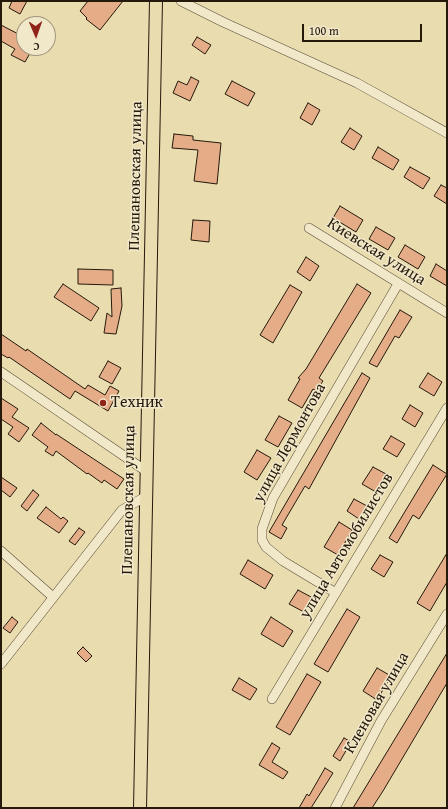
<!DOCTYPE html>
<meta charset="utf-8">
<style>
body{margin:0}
#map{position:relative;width:448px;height:809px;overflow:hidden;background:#e9dcae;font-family:"Gentium Book Plus",serif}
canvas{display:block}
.frame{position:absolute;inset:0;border:2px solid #25190c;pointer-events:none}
.north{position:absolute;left:16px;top:16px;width:40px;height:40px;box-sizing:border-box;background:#f1e8ca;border:1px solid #9f957e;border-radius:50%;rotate:178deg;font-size:11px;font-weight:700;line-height:16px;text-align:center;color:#25190c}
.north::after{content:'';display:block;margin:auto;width:14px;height:18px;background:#8f2418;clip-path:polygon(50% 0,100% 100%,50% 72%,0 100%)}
.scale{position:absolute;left:302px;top:24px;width:120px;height:18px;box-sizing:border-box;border:2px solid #25190c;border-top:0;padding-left:5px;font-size:12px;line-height:14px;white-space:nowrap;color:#25190c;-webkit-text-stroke:3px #f1e8ca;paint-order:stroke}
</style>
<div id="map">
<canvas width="448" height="809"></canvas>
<div class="frame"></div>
<div class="north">С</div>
<div class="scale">100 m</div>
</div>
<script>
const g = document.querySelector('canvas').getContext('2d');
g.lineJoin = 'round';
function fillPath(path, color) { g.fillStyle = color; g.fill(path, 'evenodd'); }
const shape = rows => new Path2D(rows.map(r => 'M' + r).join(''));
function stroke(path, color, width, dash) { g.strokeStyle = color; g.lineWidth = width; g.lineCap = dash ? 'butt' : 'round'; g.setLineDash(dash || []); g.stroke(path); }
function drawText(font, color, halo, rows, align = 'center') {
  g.font = font + ' "Gentium Book Plus",serif'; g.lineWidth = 3; g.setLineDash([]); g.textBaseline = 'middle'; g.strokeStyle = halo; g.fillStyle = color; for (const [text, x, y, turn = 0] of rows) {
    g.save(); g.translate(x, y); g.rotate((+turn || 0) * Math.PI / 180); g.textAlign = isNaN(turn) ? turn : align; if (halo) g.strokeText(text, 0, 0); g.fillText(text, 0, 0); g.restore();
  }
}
const building = shape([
 [12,1,27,1,20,14,9,8,12,1],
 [88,1,123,1,100,30,86,19,87,18,80,11,88,1],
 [1,25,24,37,24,48,33,48,25,62,11,55,15,49,1,41,1,25],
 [197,37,211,45,205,54,192,45,197,37],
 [191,77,199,81,190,101,173,93,178,81,187,85,191,77],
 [232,81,255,93,248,106,225,94,232,81],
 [308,103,320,110,312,125,300,118,308,103],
 [350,128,362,136,354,150,341,142,350,128],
 [174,134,193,136,193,140,221,143,217,184,194,181,198,150,172,148,174,134],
 [378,147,399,160,393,170,372,158,378,147],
 [410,167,430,178,423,189,404,177,410,167],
 [441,185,447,188,447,204,434,196,441,185],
 [340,206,363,220,356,232,333,218,340,206],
 [193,220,210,221,209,242,191,240,193,220],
 [376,227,395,238,388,250,369,239,376,227],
 [405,245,425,257,418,269,398,257,405,245],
 [306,257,319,266,310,281,297,272,306,257],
 [436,264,447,271,447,286,430,276,436,264],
 [78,269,113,270,113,285,78,284,78,269],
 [63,284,99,308,91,321,54,297,63,284],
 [357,284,371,293,319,378,323,381,316,391,313,389,302,408,288,400,300,379,298,378,306,369,357,284],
 [290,285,302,292,273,343,260,335,290,285],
 [121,288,122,306,116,334,104,333,107,313,112,317,111,289,121,288],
 [400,310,412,317,399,338,395,336,377,367,369,363,400,310],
 [1,334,26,351,27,349,85,389,88,385,105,395,110,386,119,391,108,411,75,391,70,399,9,357,8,358,1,354,1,334],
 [108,361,121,368,112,384,99,377,108,361],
 [362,373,370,378,309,489,305,486,282,525,287,528,281,539,269,532,362,373],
 [428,373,442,382,434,396,419,387,428,373],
 [1,398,18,409,12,417,29,428,19,442,8,434,13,427,1,419,1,398],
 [410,405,423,413,415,427,402,419,410,405],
 [279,416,292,423,278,447,265,440,279,416],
 [41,423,56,435,56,434,124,479,117,489,104,480,102,483,88,473,87,474,56,451,53,456,45,451,48,447,32,435,41,423],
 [391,436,405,444,397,457,383,449,391,436],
 [257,450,271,458,257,480,244,472,257,450],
 [433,465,447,474,419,519,413,515,397,543,389,538,433,465],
 [373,467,386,474,376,492,362,484,373,467],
 [1,477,17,488,10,497,1,490,1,477],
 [33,490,39,495,27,511,21,506,33,490],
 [354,499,367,506,359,519,347,511,354,499],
 [46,507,61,519,63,517,68,521,59,533,37,518,46,507],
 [339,522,352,530,338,555,324,547,339,522],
 [79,528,85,532,75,545,69,541,79,528],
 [447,553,447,582,430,611,417,603,447,553],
 [380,555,393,562,384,577,371,569,380,555],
 [248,560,273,575,265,589,240,574,248,560],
 [298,590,313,598,304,612,289,604,298,590],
 [347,609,360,617,328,672,314,664,347,609],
 [12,617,18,622,10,633,3,628,12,617],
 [271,617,293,631,283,647,261,634,271,617],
 [83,647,92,656,86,662,77,653,83,647],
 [447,653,447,683,383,791,372,808,353,808,447,653],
 [377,668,391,676,377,700,363,691,377,668],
 [307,674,321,682,290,735,276,727,307,674],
 [239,678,257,689,250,700,232,690,239,678],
 [344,738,351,742,340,761,333,756,344,738],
 [272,743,280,748,272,762,288,772,283,779,259,765,272,743],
 [325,768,333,773,311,808,299,808,307,794,309,796,325,768]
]);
fillPath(building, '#e4ac87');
stroke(building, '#25190c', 1);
const minor = shape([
 [181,1,223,22,357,83,447,133],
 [309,228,447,313],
 [1,372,146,471],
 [1,551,53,597],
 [336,593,283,561,266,547,262,540,262,529,273,498,398,284],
 [1,664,122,510,145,497],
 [272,699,447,408],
 [335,808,381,721,447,614]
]);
const major = shape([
 [140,808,156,1]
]);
stroke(minor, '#564a34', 10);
stroke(major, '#25190c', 14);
stroke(minor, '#f1e8ca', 9);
stroke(major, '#e9dcae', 12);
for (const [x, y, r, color] of [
 [103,403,4,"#8f2418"]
]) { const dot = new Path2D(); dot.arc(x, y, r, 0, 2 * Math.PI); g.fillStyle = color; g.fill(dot); stroke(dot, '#f1e8ca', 1.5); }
drawText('16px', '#25190c', '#f1e8ca', [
 ["Плешановская улица",136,176,-89],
 ["Киевская улица",376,252,32],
 ["улица Лермонтова",290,443,-61],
 ["Плешановская улица",129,500,-89],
 ["улица Автомобилистов",347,546,-59],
 ["Кленовая улица",377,703,-60]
]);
drawText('16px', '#25190c', '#f1e8ca', [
 ["Техник",111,403]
], 'left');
</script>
